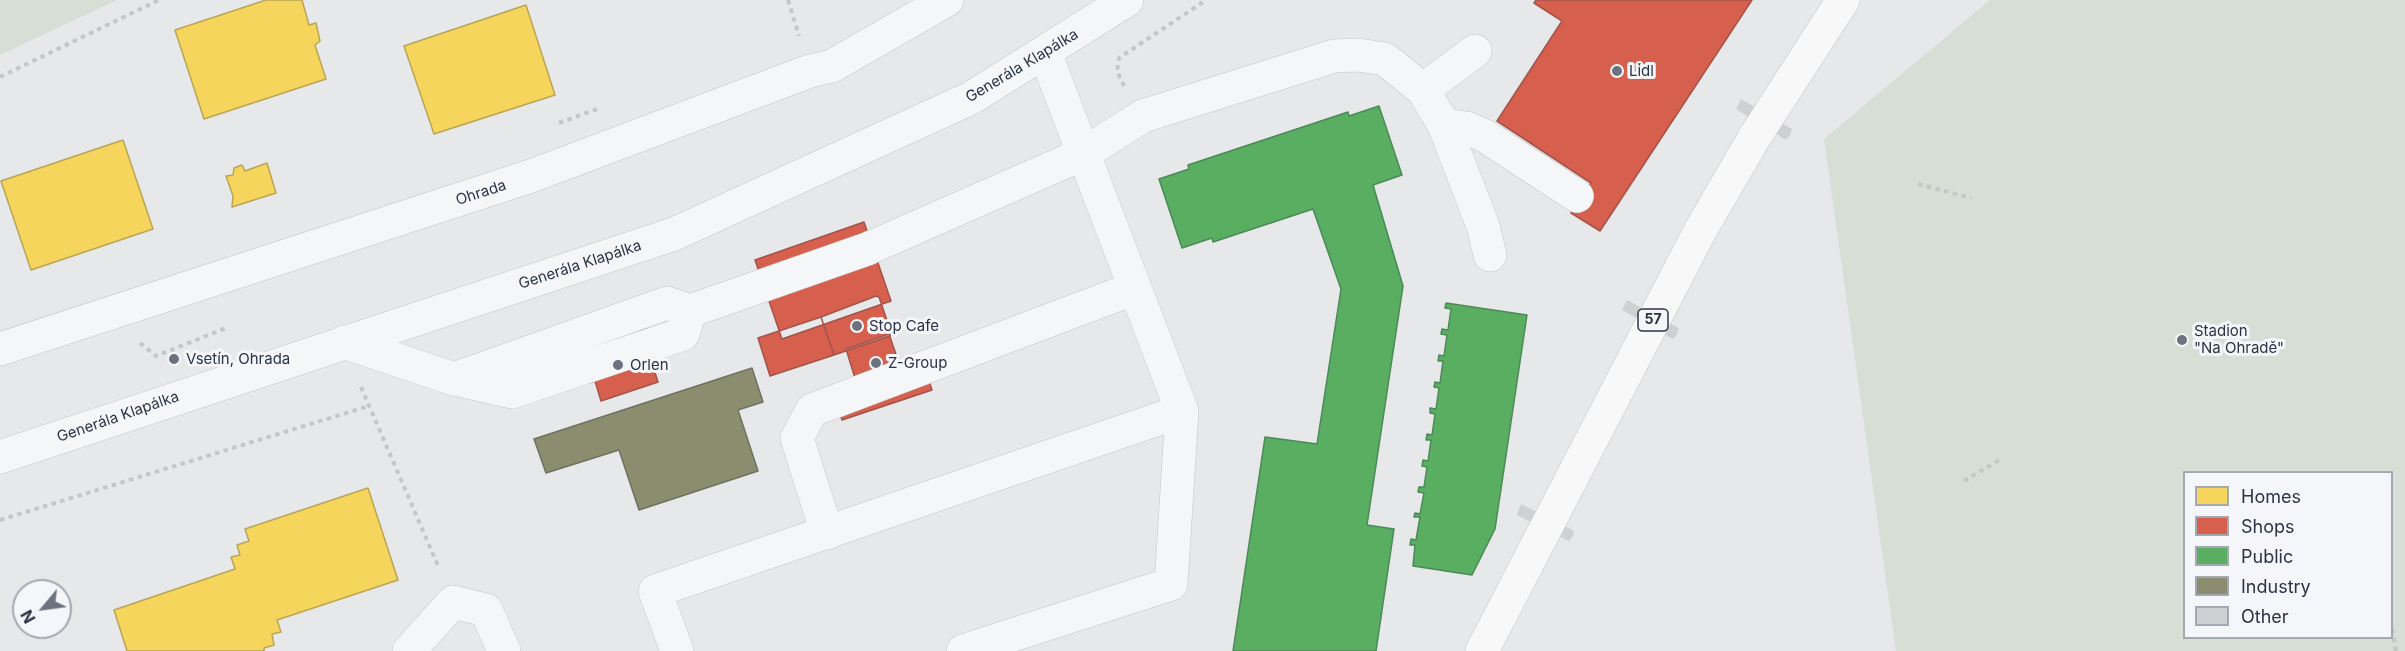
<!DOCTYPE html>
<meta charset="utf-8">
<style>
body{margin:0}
#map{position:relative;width:2405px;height:651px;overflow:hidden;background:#e6e8ea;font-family:Inter,sans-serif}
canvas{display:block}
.legend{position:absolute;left:2183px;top:471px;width:210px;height:168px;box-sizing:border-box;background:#f4f6f9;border:2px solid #a4a8b1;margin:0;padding:8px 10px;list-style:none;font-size:18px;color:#2b3445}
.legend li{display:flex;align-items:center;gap:12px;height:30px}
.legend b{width:30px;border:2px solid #a4a8b1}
.north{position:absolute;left:12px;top:579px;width:60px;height:60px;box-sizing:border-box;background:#f4f6f9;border:2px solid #a4a8b1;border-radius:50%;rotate:241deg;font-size:16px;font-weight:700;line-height:24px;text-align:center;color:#2b3445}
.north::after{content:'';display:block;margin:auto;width:21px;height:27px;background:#6c737f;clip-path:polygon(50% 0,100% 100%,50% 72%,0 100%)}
</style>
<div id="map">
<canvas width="2405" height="651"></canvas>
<ul class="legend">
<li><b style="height:16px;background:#f6d55c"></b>Homes</li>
<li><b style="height:16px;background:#d6604d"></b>Shops</li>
<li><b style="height:16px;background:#5aae61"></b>Public</li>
<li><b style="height:16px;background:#8c8c6e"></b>Industry</li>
<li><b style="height:16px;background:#ced0d3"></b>Other</li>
</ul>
<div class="north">N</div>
</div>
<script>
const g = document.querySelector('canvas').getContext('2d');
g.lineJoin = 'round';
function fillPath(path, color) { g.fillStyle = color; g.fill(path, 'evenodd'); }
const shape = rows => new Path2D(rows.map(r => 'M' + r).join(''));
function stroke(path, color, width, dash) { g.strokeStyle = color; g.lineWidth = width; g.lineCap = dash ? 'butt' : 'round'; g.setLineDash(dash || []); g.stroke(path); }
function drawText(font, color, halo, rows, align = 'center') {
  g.font = font + ' Inter,sans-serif'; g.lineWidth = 6; g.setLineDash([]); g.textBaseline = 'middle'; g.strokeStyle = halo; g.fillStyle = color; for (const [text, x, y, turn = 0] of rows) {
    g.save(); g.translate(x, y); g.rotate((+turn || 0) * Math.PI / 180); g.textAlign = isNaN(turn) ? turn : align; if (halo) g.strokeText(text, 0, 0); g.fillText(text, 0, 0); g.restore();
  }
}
fillPath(shape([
 [0,0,117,0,0,55],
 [1990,0,2405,0,2405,651,1896,651,1824,139],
 [2184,472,2392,472,2392,638,2184,638]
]), '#d6ded6');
const homes = shape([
 [266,0,302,0,309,25,316,23,320,41,315,45,326,79,204,119,175,30,266,0],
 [526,5,555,95,434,134,404,46,526,5],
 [123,140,153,229,31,270,1,181,123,140],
 [267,163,276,193,232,207,233,196,226,176,233,175,234,168,242,165,245,171,267,163],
 [368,488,398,580,277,620,281,632,272,634,274,645,264,648,264,651,127,651,114,610,235,569,231,557,240,555,237,545,249,541,245,529,368,488]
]);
fillPath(homes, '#f6d55c');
stroke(homes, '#b9a555', 1.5);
const shops = shape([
 [1536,0,1752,0,1600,231,1571,213,1591,183,1497,121,1562,21,1534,3,1536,0],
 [864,222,891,301,782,339,755,260,864,222],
 [876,296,879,297,892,335,834,355,821,317,876,296],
 [821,317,834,355,770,376,758,338,821,317],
 [647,328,658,361,652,363,658,382,601,401,595,381,589,383,579,351,647,328],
 [889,334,899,363,921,356,932,390,842,420,831,386,855,378,846,349,889,334]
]);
fillPath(shops, '#d6604d');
stroke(shops, '#a3534b', 1.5);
const public = shape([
 [1379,106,1402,175,1373,185,1403,286,1367,525,1394,529,1376,651,1233,651,1265,437,1317,444,1341,289,1313,209,1213,242,1212,238,1182,248,1159,179,1189,169,1188,165,1348,112,1349,116,1379,106],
 [1446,303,1527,315,1495,529,1472,575,1413,566,1415,545,1410,545,1411,539,1416,540,1420,517,1414,517,1415,513,1420,514,1424,493,1418,492,1419,487,1424,487,1427,467,1422,466,1423,460,1428,461,1431,440,1426,440,1427,434,1432,435,1435,414,1430,413,1430,408,1436,409,1439,388,1434,387,1435,382,1440,383,1443,361,1438,361,1439,355,1444,356,1447,335,1441,334,1442,329,1448,330,1451,309,1445,308,1446,303]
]);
fillPath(public, '#5aae61');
stroke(public, '#4c8959', 1.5);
const industry = shape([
 [752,368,763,402,738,410,758,471,639,510,619,450,546,473,534,439,752,368]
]);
fillPath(industry, '#8c8c6e');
stroke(industry, '#6f7262', 1.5);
fillPath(shape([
 [1741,99,1792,129,1790,135,1786,140,1736,109],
 [1627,300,1679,328,1677,334,1673,339,1622,310],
 [1521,504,1574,531,1573,536,1569,541,1517,515]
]), '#ced0d3');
const minor = shape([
 [1423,90,1475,51],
 [1444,125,1467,128,1485,136,1577,196],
 [344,342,454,379,667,303,690,311,867,249,1083,154,1143,116,1334,56,1358,55,1385,59,1423,90,1444,125,1483,226,1490,255],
 [0,349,531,176,810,71,832,66,947,0],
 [454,379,512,392,683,334,690,311],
 [0,457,674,234,971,98,1127,0],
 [827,533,797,438,812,410,1135,288],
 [409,651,453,602,486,610,504,651],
 [677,651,655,591,1182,411],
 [963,651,1171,584,1182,411,1045,53]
]);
const major = shape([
 [1482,651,1700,231,1754,138,1843,0]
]);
stroke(minor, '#c4c6c8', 34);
stroke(major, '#c2c5c8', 34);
stroke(shape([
 [788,0,799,36],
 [0,77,159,0],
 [1124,86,1117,71,1119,58,1206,0],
 [559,123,597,109],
 [1918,184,1971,198],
 [140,343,156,356,226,328],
 [361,387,439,568],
 [1964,481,2001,459],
 [0,520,369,406],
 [2392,629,2396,651]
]), '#c5c6ca', 4, [4.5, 4.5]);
stroke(minor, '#f5f6f7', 33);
stroke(major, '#f8f8f8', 33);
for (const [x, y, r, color] of [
 [1617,71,6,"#6c737f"],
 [857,326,6,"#6c737f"],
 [2182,340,6,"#6c737f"],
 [174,359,6,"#6c737f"],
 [876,363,6,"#6c737f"],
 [618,365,6,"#6c737f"]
]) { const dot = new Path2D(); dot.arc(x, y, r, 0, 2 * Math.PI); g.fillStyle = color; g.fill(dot); stroke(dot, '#f4f6f9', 2); }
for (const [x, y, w] of [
 [1653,320,30]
]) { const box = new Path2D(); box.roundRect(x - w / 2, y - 11, w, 22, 4.5); g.fillStyle = '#f4f6f9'; g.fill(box); stroke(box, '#2b3445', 1.5); }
drawText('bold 14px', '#2b3445', null, [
 ["57",1653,320]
]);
drawText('15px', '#2b3445', '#f4f6f9', [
 ["Generála Klapálka",1022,66,-31],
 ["Ohrada",481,193,-18],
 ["Generála Klapálka",580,265,-18],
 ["Generála Klapálka",118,417,-19]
]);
drawText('15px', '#2b3445', '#f4f6f9', [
 ["Lidl",1629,71],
 ["Stop Cafe",869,326],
 ["Stadion",2194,331],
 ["\"Na Ohradě\"",2194,348],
 ["Vsetín, Ohrada",186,359],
 ["Z-Group",888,363],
 ["Orlen",630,365]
], 'left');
</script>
